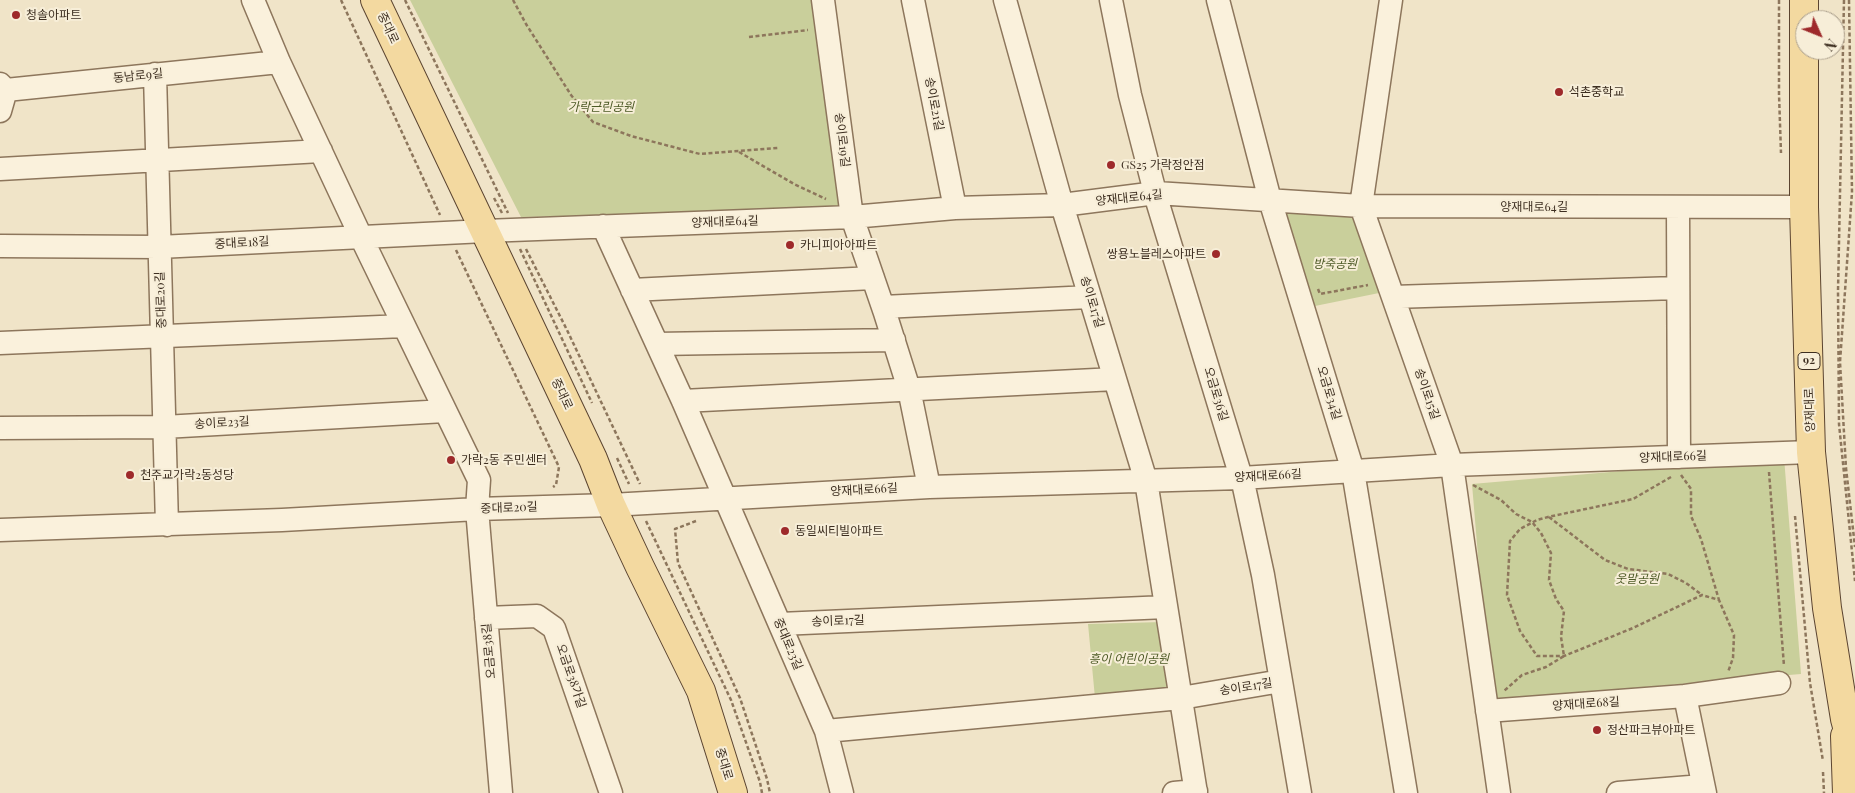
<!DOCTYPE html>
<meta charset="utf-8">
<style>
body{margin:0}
#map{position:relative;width:1855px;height:793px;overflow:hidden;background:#f0e4c8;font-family:"Playfair Display",serif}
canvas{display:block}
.north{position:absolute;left:1795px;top:10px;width:50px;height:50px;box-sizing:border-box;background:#f7eed8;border:1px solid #ada18e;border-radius:50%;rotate:134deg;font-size:14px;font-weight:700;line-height:20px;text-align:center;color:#3d2e20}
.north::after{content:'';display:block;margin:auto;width:18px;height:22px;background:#9e2a2b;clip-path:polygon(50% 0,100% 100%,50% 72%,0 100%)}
</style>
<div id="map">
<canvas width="1855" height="793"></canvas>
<div class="north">N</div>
</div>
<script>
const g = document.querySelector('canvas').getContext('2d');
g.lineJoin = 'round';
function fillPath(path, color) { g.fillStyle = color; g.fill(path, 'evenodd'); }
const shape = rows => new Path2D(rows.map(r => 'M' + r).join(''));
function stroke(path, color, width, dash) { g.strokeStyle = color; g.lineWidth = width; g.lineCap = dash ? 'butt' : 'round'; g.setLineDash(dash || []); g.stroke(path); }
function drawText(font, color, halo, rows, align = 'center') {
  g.font = font + ' "Playfair Display","Noto Sans KR",serif'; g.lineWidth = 4; g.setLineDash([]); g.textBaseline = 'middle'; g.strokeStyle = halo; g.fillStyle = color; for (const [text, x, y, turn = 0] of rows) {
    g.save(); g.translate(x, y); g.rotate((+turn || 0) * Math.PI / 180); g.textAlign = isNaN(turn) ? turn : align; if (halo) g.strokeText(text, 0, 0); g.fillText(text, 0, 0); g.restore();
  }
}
fillPath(shape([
 [410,0,816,0,844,211,521,217],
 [1282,207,1356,213,1384,292,1310,307],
 [1784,457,1801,674,1490,700,1472,484],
 [1163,622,1174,693,1095,698,1088,624]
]), '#c9cf9b');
const minor = shape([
 [253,0,279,62,361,237,479,480,477,509,501,793],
 [823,0,852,217,885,313,909,389,929,487],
 [913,0,955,208],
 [1005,0,1062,205,1146,481,1196,793],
 [1111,0,1130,95,1158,204,1244,487,1263,575,1300,793],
 [1218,0,1270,200,1353,471,1406,793],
 [1391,0,1361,206,1452,465,1499,793],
 [155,74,167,525],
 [0,84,6,90,279,62],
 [0,111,6,90],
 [0,169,321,151],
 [1678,208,1679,457],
 [603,226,683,401,826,731,842,793],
 [0,246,159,247,485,231,852,217,955,208,1062,205,1156,193,1361,206,1804,207],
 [632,290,873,278],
 [1393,297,1677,288],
 [883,307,1090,297],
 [0,343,404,326],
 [657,344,894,340],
 [683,401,1115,379],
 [0,428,164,427,445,411],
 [0,530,282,520,477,509,611,505,929,487,1241,478,1452,465,1811,452],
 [486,618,537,616,554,628,611,793],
 [780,624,1166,607],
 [1685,696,1779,683],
 [1487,711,1685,696,1705,793],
 [826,731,1181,698,1281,681],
 [1174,793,1196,791],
 [1618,793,1702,786]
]);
const major = shape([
 [375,0,593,459,611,505,640,567,701,691,733,793],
 [1804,0,1804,207,1811,452,1827,608,1845,719,1855,756],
 [1845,736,1847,793]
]);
stroke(minor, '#8d765c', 25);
stroke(major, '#5b4430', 30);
stroke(shape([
 [341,0,440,215],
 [405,0,508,213],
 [513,0,526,24,571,95,593,122,631,136,700,154,778,148],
 [1779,0,1779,94,1781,153],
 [1844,0,1838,291,1839,424,1855,581],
 [1849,0,1852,192,1840,362,1846,468,1855,547],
 [749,37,808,30],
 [739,152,794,184,826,199],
 [494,198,502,213],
 [520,249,592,403],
 [526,249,567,330,640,484],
 [456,250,559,467,556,485,553,487],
 [1318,289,1320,294,1368,285],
 [617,458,629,484],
 [1769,472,1784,666],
 [1681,475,1691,489,1691,516,1701,539,1719,600],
 [1671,477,1633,499,1548,517,1537,520,1520,529,1510,541,1507,595,1520,631,1537,656,1564,656,1633,628,1702,595,1719,600,1734,635,1733,658,1728,672],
 [1473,485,1501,500,1516,514,1532,522,1541,533,1551,553,1549,580,1556,599,1564,611,1561,637,1564,656,1546,667,1522,675,1504,691],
 [1795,516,1810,683,1823,761],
 [1549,517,1605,560,1628,569,1668,574,1686,583,1702,595],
 [646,521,731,700,760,782,762,793],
 [696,521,675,529,678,563,740,698,767,779,770,793],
 [1823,772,1824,793]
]), '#8d765c', 2.5, [4, 2.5]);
stroke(minor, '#faf1dc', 22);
stroke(major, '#f3d9a0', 28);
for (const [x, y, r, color] of [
 [16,15,5,"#9e2a2b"],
 [1559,92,5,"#9e2a2b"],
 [1111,165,5,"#9e2a2b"],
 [790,245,5,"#9e2a2b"],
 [1216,254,5,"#9e2a2b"],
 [451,460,5,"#9e2a2b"],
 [130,475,5,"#9e2a2b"],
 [785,531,5,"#9e2a2b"],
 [1597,730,5,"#9e2a2b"]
]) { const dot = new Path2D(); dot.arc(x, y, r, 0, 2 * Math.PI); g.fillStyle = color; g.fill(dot); stroke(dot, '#f7eed8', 2); }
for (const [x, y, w] of [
 [1809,361,22]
]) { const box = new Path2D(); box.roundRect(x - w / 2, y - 8.5, w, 17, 4); g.fillStyle = '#f7eed8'; g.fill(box); stroke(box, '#3d2e20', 1); }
drawText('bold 11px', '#3d2e20', null, [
 ["92",1809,361]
]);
drawText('12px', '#3d2e20', '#f7eed8', [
 ["청솔아파트",26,15],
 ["석촌중학교",1569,92],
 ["GS25 가락정안점",1121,165],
 ["카니피아아파트",800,245],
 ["쌍용노블레스아파트",1206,254,"right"],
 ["가락2동 주민센터",461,460],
 ["천주교가락2동성당",140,475],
 ["동일씨티빌아파트",795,531],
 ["정산파크뷰아파트",1607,730]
], 'left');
drawText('12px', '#3d2e20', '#f7eed8', [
 ["중대로",388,28,65],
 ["동남로9길",138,76,-6],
 ["송이로21길",934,104,79],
 ["송이로19길",842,140,83],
 ["양재대로64길",1129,198,-6],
 ["양재대로64길",1534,207],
 ["양재대로64길",725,222,-2],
 ["중대로18길",242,243,-3],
 ["중대로20길",161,300,-92],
 ["송이로17길",1092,302,73],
 ["오금로34길",1329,393,73],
 ["중대로",562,394,65],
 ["오금로36길",1216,394,73],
 ["송이로15길",1427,394,71],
 ["양재대로",1810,410,-92],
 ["송이로23길",222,423,-3],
 ["양재대로66길",1673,457,-2],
 ["양재대로66길",1268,476,-3],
 ["양재대로66길",864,490,-3],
 ["중대로20길",509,508,-2],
 ["송이로17길",838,621,-2],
 ["중대로23길",788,644,67],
 ["오금로38길",489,651,-95],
 ["오금로38가길",571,676,71],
 ["송이로17길",1246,687,-9],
 ["양재대로68길",1586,704,-4],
 ["중대로",724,764,73]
]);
drawText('italic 12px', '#4d5a26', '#f7eed8', [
 ["가락근린공원",601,107],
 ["방죽공원",1335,264],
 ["웃말공원",1637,579],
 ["흥이 어린이공원",1129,659]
]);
</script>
